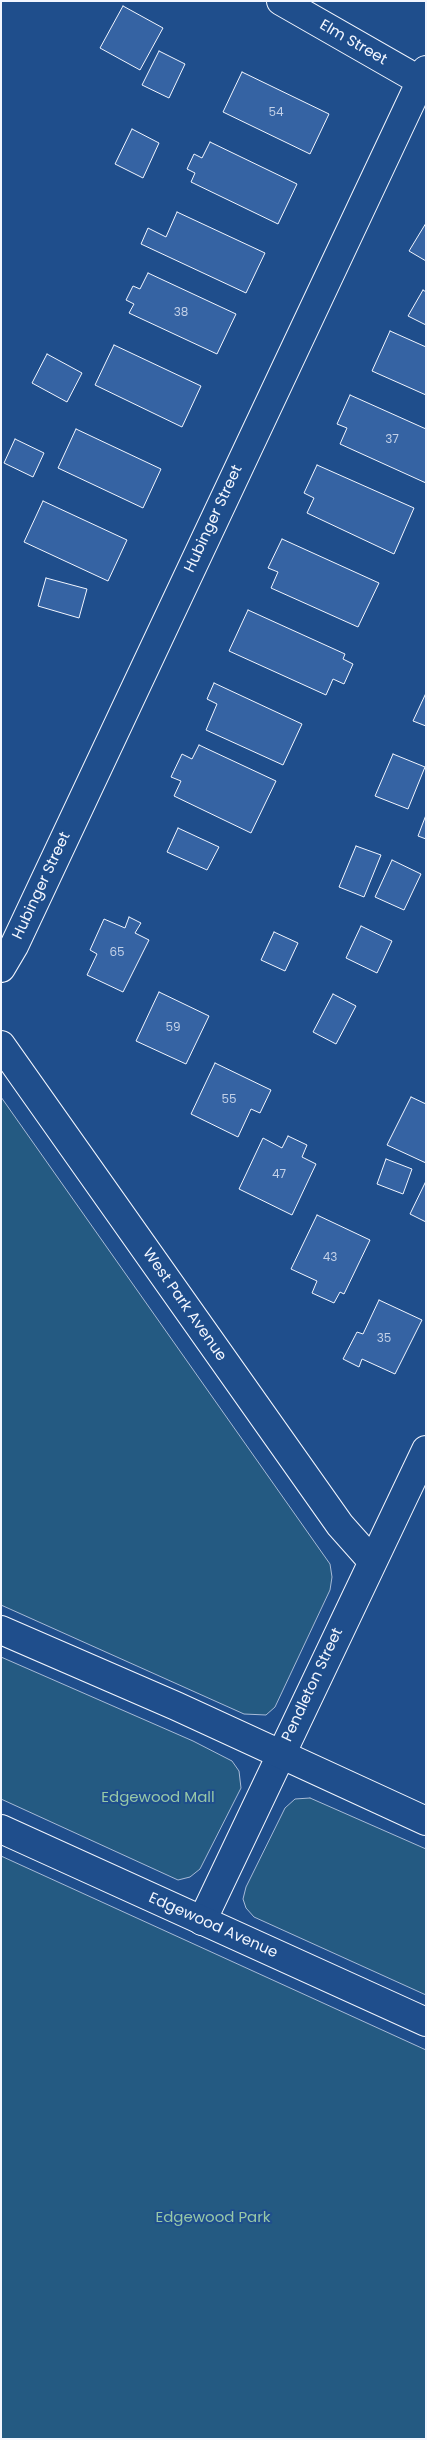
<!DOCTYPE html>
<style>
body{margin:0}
#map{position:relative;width:427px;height:2440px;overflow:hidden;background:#1f4e8c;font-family:Poppins,sans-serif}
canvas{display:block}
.frame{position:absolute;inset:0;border:2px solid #f2f6ff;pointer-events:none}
</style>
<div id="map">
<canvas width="427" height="2440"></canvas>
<div class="frame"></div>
</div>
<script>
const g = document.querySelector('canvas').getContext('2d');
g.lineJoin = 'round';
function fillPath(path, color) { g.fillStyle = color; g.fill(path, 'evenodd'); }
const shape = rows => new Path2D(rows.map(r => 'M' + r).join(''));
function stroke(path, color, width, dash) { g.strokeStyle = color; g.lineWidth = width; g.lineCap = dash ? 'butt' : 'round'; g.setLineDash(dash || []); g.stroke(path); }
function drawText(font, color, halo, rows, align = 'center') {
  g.font = font + ' Poppins,sans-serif'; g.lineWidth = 4; g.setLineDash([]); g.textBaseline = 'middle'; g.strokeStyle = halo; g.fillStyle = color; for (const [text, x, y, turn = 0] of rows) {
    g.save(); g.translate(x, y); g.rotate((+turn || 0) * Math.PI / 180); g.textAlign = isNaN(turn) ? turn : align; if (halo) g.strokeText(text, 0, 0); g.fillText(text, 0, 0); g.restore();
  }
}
const green = shape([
 [1,1097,330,1564,332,1577,330,1590,275,1707,266,1715,244,1714,1,1605,1,1097],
 [1,1657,193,1741,232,1761,239,1771,241,1788,200,1869,190,1877,178,1880,1,1799,1,1657],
 [310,1798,426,1849,426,1995,254,1917,246,1908,243,1899,246,1887,285,1808,295,1799,310,1798],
 [1,1856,426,2050,426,2439,1,2439,1,1856]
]);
fillPath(green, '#245a82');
stroke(green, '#a8bbd7', 1);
const building = shape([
 [123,6,163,28,140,70,100,48,123,6],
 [159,51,185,64,169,98,142,85,159,51],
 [242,72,329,114,310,154,223,112,242,72],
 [132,129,159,143,143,178,115,164,132,129],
 [210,142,297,184,278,224,191,182,195,173,187,169,194,154,202,158,210,142],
 [177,212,265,253,246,293,141,244,148,228,166,237,177,212],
 [426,223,426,261,409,251,426,223],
 [148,273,236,314,217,354,129,313,134,304,126,300,133,286,140,289,148,273],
 [423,290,426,292,426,325,408,316,423,290],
 [390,331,426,347,426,395,372,371,390,331],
 [114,345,201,386,182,427,95,385,114,345],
 [47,354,82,373,67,402,32,383,47,354],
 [350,395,426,429,426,483,340,444,347,428,337,424,350,395],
 [76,429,161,469,143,508,58,468,76,429],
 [15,439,44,453,33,477,4,463,15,439],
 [317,465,414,508,394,554,307,513,314,498,304,493,317,465],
 [43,501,127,540,108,581,24,542,43,501],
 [282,539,379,583,358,627,271,588,278,572,268,568,282,539],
 [46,578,87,589,79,618,38,606,46,578],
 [248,610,345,654,343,659,353,664,344,684,333,679,326,695,229,651,248,610],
 [214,683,302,724,283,765,206,730,217,704,207,699,214,683],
 [426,693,426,726,413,721,426,693],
 [199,745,276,781,251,833,174,796,181,781,171,777,182,754,192,759,199,745],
 [393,754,425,767,408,809,375,796,393,754],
 [426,815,426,839,418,836,426,815],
 [178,828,219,847,207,870,167,852,178,828],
 [356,846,381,855,364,897,339,887,356,846],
 [392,860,421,874,404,910,375,897,392,860],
 [129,917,141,923,135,933,149,940,123,992,87,975,97,954,90,950,104,919,125,928,129,917],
 [361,926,392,941,377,973,346,958,361,926],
 [274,932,298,943,285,971,261,960,274,932],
 [159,992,209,1016,186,1064,136,1041,159,992],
 [333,994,356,1006,336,1044,313,1032,333,994],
 [215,1063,271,1090,260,1113,251,1109,238,1137,191,1114,215,1063],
 [411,1097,426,1104,426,1163,387,1145,411,1097],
 [288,1136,307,1145,302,1157,316,1164,292,1215,239,1189,263,1138,282,1148,288,1136],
 [386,1159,412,1169,403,1194,377,1184,386,1159],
 [426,1181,426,1222,410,1214,426,1181],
 [317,1215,370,1240,344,1294,340,1292,334,1303,312,1293,317,1281,291,1269,317,1215],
 [379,1300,422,1320,395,1374,362,1359,359,1367,343,1359,357,1332,363,1334,379,1300]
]);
fillPath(building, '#3563a3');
stroke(building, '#f2f6ff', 1);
const street = shape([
 [281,1,426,84],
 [1,968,14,946,426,70],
 [1,1045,340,1525,372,1561],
 [202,1921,426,1450]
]);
const secondary = shape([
 [1,1630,176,1706,426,1821],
 [1,1829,426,2022]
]);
stroke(street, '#f2f6ff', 30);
stroke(secondary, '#f2f6ff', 30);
stroke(street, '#1f4e8c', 28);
stroke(secondary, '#1f4e8c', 28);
drawText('12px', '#c3d1e8', null, [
 ["54",276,113],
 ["38",181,313],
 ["37",392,440],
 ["65",117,953],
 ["59",173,1028],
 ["55",229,1100],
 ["47",279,1175],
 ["43",330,1258],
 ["35",384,1339]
]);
drawText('15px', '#f2f6ff', '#1f4e8c', [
 ["Elm Street",353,43,30],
 ["Hubinger Street",214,519,-65],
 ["Hubinger Street",42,886,-65],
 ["West Park Avenue",184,1305,55],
 ["Pendleton Street",313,1685,-65],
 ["Edgewood Avenue",213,1926,24]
]);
drawText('15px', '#97c8a6', '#1f4e8c', [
 ["Edgewood Mall",158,1798],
 ["Edgewood Park",213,2218]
]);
</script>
